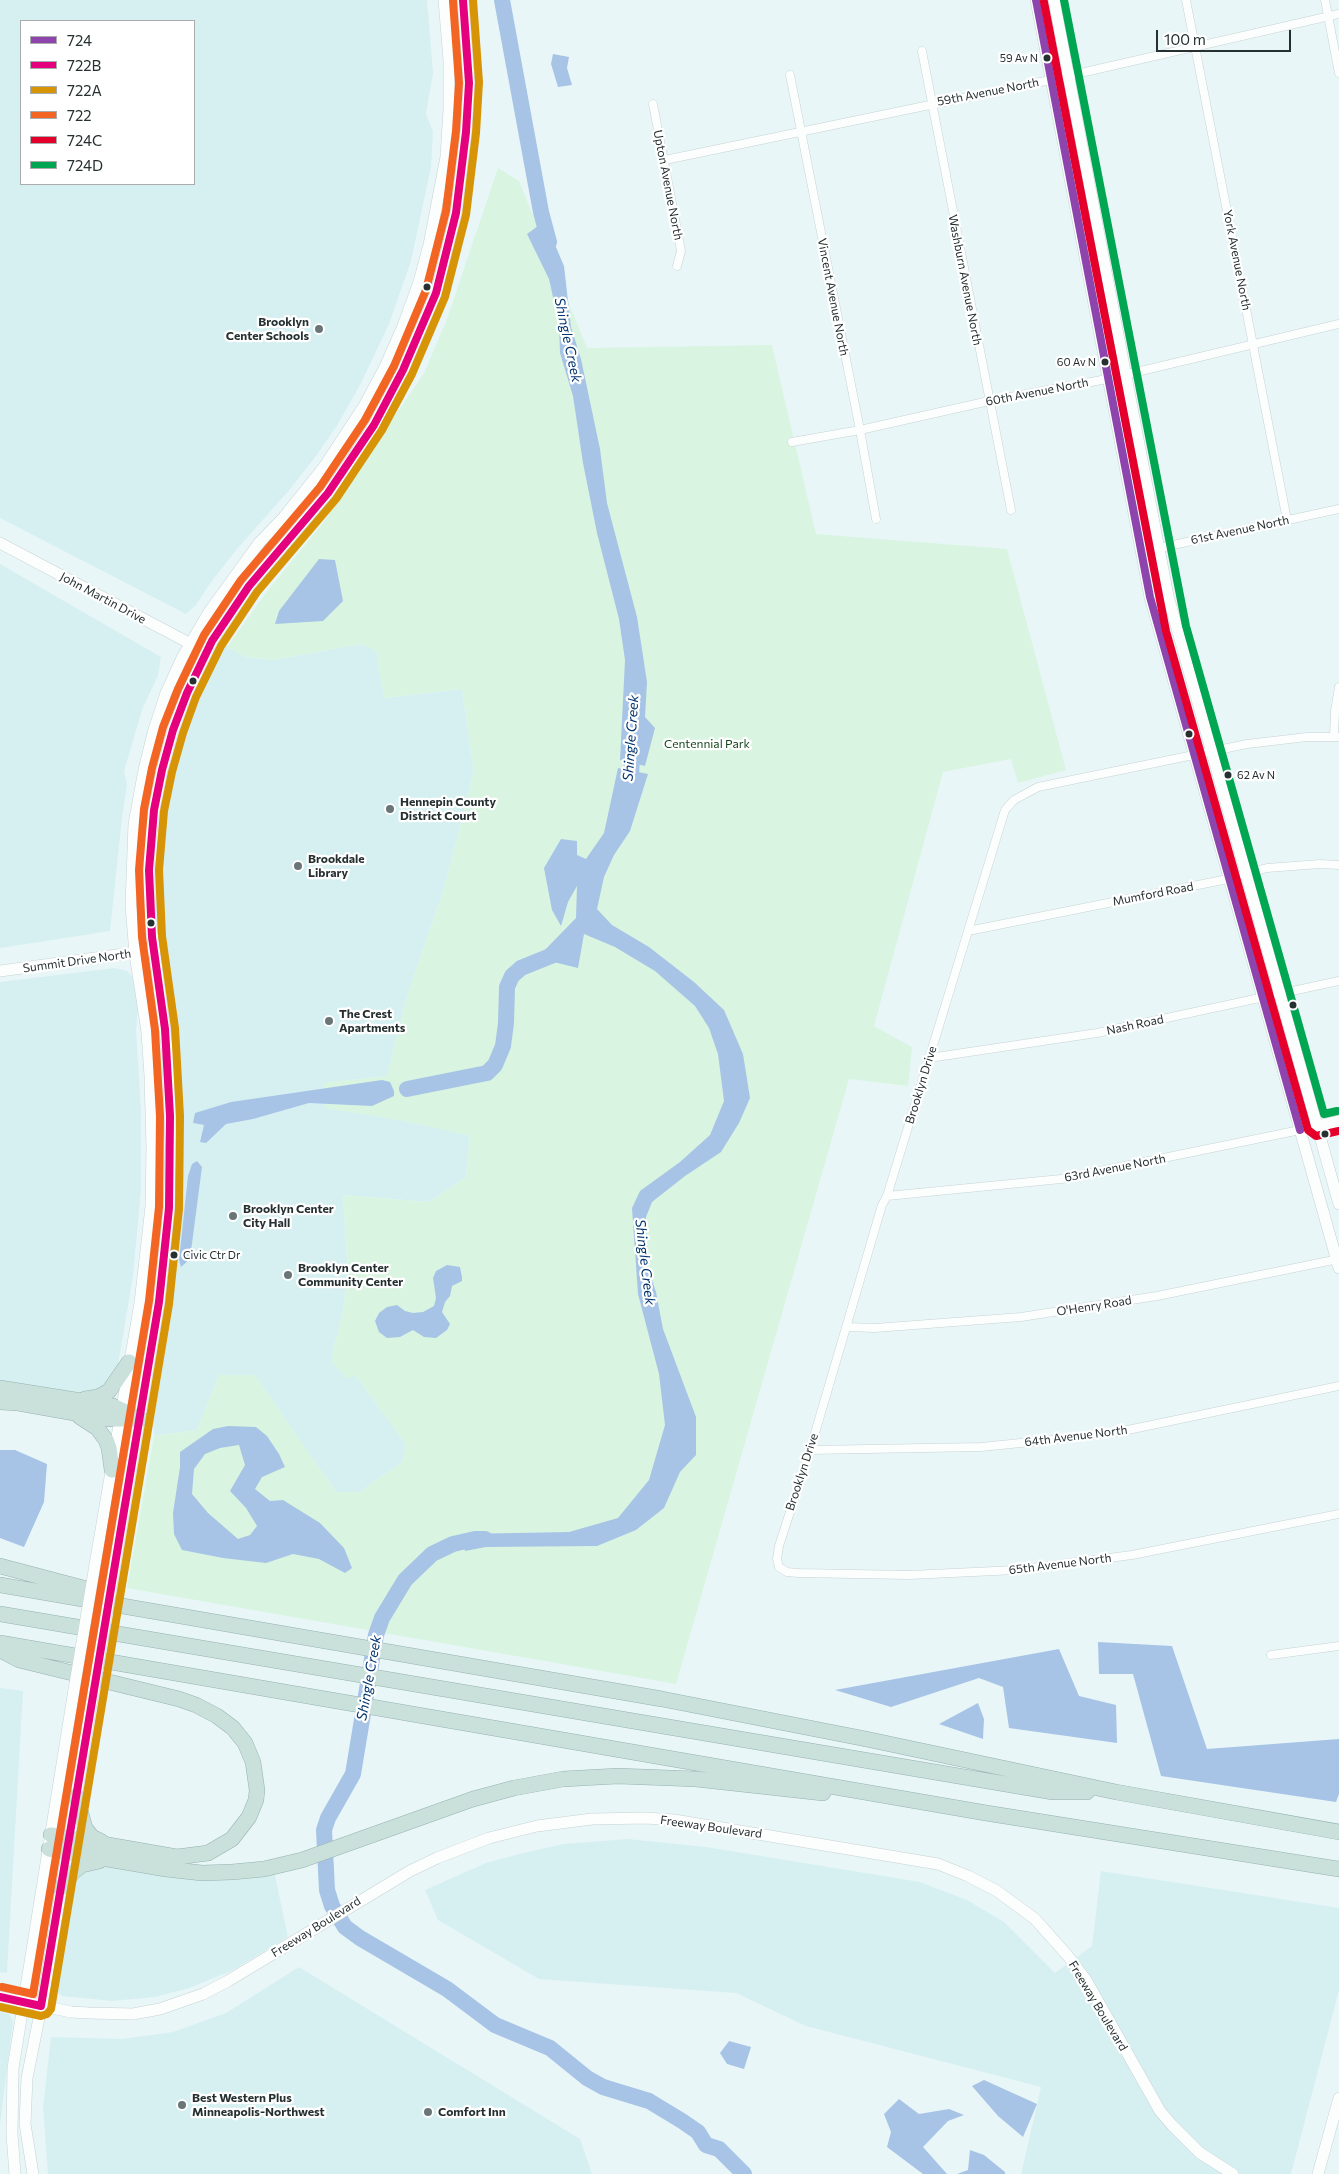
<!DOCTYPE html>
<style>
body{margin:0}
#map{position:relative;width:1339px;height:2174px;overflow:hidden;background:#e8f6f8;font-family:Commissioner,sans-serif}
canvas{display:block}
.legend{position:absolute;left:20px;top:20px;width:175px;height:165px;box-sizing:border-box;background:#fff;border:1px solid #a8acad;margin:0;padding:6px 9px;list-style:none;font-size:15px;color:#263031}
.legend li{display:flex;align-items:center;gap:10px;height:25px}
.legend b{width:25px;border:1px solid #a8acad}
.scale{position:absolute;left:1156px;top:30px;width:135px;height:22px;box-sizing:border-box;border:2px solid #263031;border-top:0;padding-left:6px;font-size:15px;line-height:18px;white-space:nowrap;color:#263031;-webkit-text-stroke:4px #fff;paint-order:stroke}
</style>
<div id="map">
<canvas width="1339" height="2174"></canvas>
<ul class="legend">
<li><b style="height:6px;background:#8e44ad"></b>724</li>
<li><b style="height:6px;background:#e5007d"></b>722B</li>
<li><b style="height:6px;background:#d89407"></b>722A</li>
<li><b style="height:6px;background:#f26522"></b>722</li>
<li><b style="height:6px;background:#e4002b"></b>724C</li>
<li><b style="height:6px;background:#00a651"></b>724D</li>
</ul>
<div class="scale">100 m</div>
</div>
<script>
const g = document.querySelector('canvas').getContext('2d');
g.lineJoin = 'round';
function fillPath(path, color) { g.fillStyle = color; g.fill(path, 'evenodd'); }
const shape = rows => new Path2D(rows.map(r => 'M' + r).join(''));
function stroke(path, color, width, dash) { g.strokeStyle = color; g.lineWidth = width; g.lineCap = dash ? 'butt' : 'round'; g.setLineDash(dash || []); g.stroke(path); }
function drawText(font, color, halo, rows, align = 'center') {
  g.font = font + ' Commissioner,sans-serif'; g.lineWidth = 4.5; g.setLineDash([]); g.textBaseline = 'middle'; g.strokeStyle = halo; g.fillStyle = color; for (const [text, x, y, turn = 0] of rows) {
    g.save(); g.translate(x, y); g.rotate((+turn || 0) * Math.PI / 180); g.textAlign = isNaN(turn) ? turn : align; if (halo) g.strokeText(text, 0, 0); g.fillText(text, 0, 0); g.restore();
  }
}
fillPath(shape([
 [0,0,427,0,433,73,426,114,433,131,431,167,411,261,389,324,360,385,338,424,316,456,290,489,237,549,211,582,196,605,186,614,0,518],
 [21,21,194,21,194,184,21,184],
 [0,564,161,657,158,676,143,707,124,771,127,784,122,818,110,931,0,948],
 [219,641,245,657,273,660,361,644,376,650,384,698,462,689,474,772,444,889,409,990,387,1076,325,1083,404,1121,470,1135,466,1177,429,1202,343,1195,348,1273,343,1312,333,1350,353,1376,355,1375,406,1444,402,1462,360,1492,336,1492,254,1375,219,1375,197,1430,154,1436,152,1401,176,1202,181,1195,181,1159,168,999,153,916,155,867,161,811,180,738],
 [115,968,127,971,133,978,138,1006,136,1030,141,1110,141,1189,133,1276,116,1377,103,1392,72,1395,0,1380,0,982],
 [0,1688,23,1691,7,1973,0,1972],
 [628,1839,706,1847,920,1882,967,1900,1004,1922,1055,1973,1092,1946,1101,1871,1339,1908,1339,1990,1291,2174,1021,2174,1041,2087,806,2026,736,1993,539,1979,438,1920,425,1890,486,1863,523,1853,564,1844],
 [99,1864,274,1871,288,1937,231,1971,189,1988,155,1997,112,2001,62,1996,53,1987,52,1981,62,1953,73,1888,77,1877,82,1871],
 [299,1967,580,2139,592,2174,48,2174,43,2108,51,2037,122,2039,173,2032,226,2013],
 [0,2012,9,2014,13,2022,0,2125]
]), '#d6f0f2');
fillPath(shape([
 [498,168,519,181,587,348,772,345,816,534,1007,549,1066,770,1018,783,1011,759,943,772,874,1026,912,1047,908,1086,849,1079,676,1684,127,1588,154,1436,197,1430,219,1375,255,1375,336,1492,360,1492,402,1462,406,1444,355,1375,348,1379,332,1363,333,1350,343,1312,348,1273,343,1195,429,1202,466,1177,470,1136,404,1121,325,1108,324,1083,387,1076,409,990,444,889,474,772,462,689,384,698,376,651,361,644,273,660,245,657,227,647,265,594,322,524,424,373,447,319]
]), '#d9f5e1');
fillPath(shape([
 [553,54,569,57,567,68,572,85,558,87,551,64],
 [545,221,564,266,571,327,581,359,600,449,607,503,637,617,647,682,645,717,655,728,645,766,620,760,625,660,619,619,597,533,583,463,573,396,560,353,559,324,549,279,527,234],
 [319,559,335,560,343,601,323,621,275,624,279,611],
 [618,768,648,774,630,831,614,855,604,877,597,909,612,925,649,947,694,982,724,1010,743,1054,750,1098,739,1123,721,1152,685,1176,652,1202,646,1217,648,1268,656,1292,663,1329,696,1417,696,1455,680,1472,664,1508,636,1530,597,1546,486,1547,465,1551,461,1534,569,1532,618,1518,649,1480,665,1425,659,1374,638,1294,632,1208,640,1191,680,1162,710,1135,724,1101,718,1054,709,1028,695,1006,655,971,615,947,584,934,578,968,537,958,576,918,577,886,568,902,561,926,552,910,544,868,561,839,577,841,577,855,586,859,604,833],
 [382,1080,390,1082,394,1091,394,1096,372,1106,309,1103,253,1119,226,1124,206,1143,200,1142,204,1125,193,1123,195,1113,231,1102],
 [197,1161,202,1167,190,1259,181,1267,179,1260,188,1176,192,1164],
 [447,1265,460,1267,462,1277,462,1281,452,1286,450,1296,445,1302,442,1312,450,1324,447,1330,436,1338,424,1337,413,1330,400,1337,387,1338,379,1332,375,1321,379,1313,387,1307,397,1305,405,1311,413,1313,423,1312,434,1306,436,1298,433,1278,436,1271],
 [228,1426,256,1427,267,1436,279,1454,285,1467,262,1477,255,1489,270,1501,283,1500,320,1523,344,1548,352,1568,345,1573,319,1559,293,1554,266,1563,223,1558,182,1550,174,1534,173,1513,180,1467,180,1452,213,1429],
 [239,1445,245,1465,230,1491,246,1508,257,1526,250,1535,238,1539,208,1513,192,1494,194,1469,205,1454,220,1448],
 [0,1450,15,1450,47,1464,44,1502,24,1547,0,1538],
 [1098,1642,1172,1646,1207,1749,1339,1739,1339,1794,1336,1802,1161,1776,1133,1674,1099,1674],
 [1059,1649,1079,1696,1116,1705,1117,1743,1009,1728,1003,1687,979,1678,891,1707,835,1690],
 [978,1703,984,1719,983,1739,939,1724],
 [729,2041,751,2047,744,2069,727,2064,720,2053],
 [984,2080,1037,2104,1023,2137,998,2116,972,2086],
 [899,2099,919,2114,949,2109,964,2115,948,2121,923,2147,947,2174,923,2174,887,2147,891,2132,884,2114],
 [970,2150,984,2155,1005,2172,1005,2174,957,2174,968,2170]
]), '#a7c4e6');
stroke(shape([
 [502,0,541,212,549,242],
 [628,792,631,775,633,742],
 [407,1089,487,1073,495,1065,503,1046,506,1023,507,987,512,976,521,968,563,951],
 [485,1539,475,1539,453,1544,432,1554,405,1580,382,1618,376,1635,353,1774,328,1818,324,1830,327,1890,332,1906,345,1927,360,1938,447,1989,495,2025,550,2048,587,2078,603,2087,649,2101,682,2121,698,2132,706,2145,719,2149,744,2174]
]), '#a7c4e6', 16);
const street = shape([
 [1186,0,1287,520],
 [1325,0,1339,73],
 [922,51,1011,510],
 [790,75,860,430,876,519],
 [653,104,681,251,677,266],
 [665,160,1050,80,1339,14],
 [792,442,860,430,989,401,1107,379,1339,324],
 [1141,552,1339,509],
 [1334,737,1335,711,1339,687],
 [1339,737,1307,737,1247,744,1038,787,1014,800,1005,810,887,1196,882,1205,810,1450,779,1546,777,1559,779,1567,787,1572,798,1573,910,1575,1016,1570,1132,1555,1339,1514],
 [968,931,1228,879,1267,868,1320,864,1339,865],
 [929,1058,1097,1033,1339,981],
 [887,1196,1061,1179,1300,1130],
 [846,1327,875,1328,1021,1317,1157,1296,1339,1259],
 [810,1450,981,1447,1050,1440,1118,1432,1339,1386],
 [1271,1655,1339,1646]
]);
const secondary = shape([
 [1036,0,1150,597,1339,1268],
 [1054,0,1168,596,1339,1204],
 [0,543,191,644,205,654],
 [0,971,153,950],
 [1312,1127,1339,1121],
 [96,1559,140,1303,151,1207,152,1148,150,1076,147,1032,135,954,131,905,134,824,144,770,153,733,166,693,182,658,209,612,259,543,284,517,324,467,364,406,386,365,403,326,419,282,429,245,446,157,449,109,449,60,444,0],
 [115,1563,159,1302,169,1208,171,1148,168,1055,149,910,149,849,154,810,162,770,173,730,187,693,212,641,249,586,328,493,352,459,374,425,403,370,436,293,456,213,466,132,469,83,463,0],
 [0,1997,71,2012,89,2013,133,2014,160,2009,203,1994,228,1981,410,1871,437,1858,489,1838,537,1826,592,1819,646,1818,674,1820,938,1864,968,1876,997,1891,1035,1919,1068,1956,1086,1980,1160,2111,1172,2125,1200,2153,1233,2174],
 [15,2174,12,2134,13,2068,74,1690],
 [33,2174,25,2124,27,2078,45,1988,90,1711],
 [1318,2174,1339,2098]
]);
const highway = shape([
 [0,1388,113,1406,141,1419],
 [85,1399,98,1397,109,1391,129,1362],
 [0,1402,18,1403,108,1419,139,1419],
 [80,1417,97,1428,106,1440,109,1448,112,1470],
 [0,1566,87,1589,102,1598],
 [0,1585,662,1699,866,1739,1116,1792,1339,1832],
 [0,1614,1053,1792,1087,1792],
 [0,1643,986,1813,1339,1869],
 [0,1650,19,1660,179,1699,196,1705,217,1716,233,1728,245,1743,253,1762,257,1790,256,1800,249,1817,232,1839,208,1853,177,1857,51,1835],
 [76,1796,85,1828,92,1837,102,1842],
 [49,1849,166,1869,202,1873,232,1872,264,1869,302,1860,473,1799,514,1788,563,1779,618,1776,696,1779,823,1793],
 [61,1888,73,1872,82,1865,99,1861]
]);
stroke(street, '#c7d2d3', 9);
stroke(secondary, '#c7d2d3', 12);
stroke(highway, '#97b2af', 16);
stroke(street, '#fcfefe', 8);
stroke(secondary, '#fcfefe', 11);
stroke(highway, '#c9e0db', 15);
const secondaryBridge = shape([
 [74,1690,96,1559],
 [90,1711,115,1563]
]);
stroke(secondaryBridge, '#c7d2d3', 12, []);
stroke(secondaryBridge, '#fcfefe', 11);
stroke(shape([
 [1036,0,1150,597,1300,1130]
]), '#8e44ad', 8);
stroke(shape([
 [0,1997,41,2006,159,1302,169,1208,170,1116,165,1029,152,937,149,870,154,810,162,770,173,730,187,693,212,641,249,586,328,493,374,425,403,370,436,293,456,213,466,132,469,83,463,0]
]), '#e5007d', 8);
stroke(shape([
 [0,2007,41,2016,47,2014,51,2009,169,1304,179,1209,180,1116,175,1028,162,936,159,870,164,811,172,772,183,733,196,697,221,646,257,592,336,499,382,430,412,374,445,297,466,215,476,133,479,82,473,0]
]), '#d89407', 8);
stroke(shape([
 [2,1987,33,1994,149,1301,159,1207,160,1116,155,1030,142,937,139,870,144,809,152,768,163,727,178,689,204,635,241,580,320,487,365,420,394,366,426,290,446,211,456,131,459,83,453,1]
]), '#f26522', 8);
stroke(shape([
 [1044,2,1166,631,1308,1130,1316,1136,1339,1131]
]), '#e4002b', 8);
stroke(shape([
 [1064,0,1186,626,1324,1114,1337,1111]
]), '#00a651', 8);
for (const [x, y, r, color] of [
 [1047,58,4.5,"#263031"],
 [427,287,4.5,"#263031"],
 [319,329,5,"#6a7577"],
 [1105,362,4.5,"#263031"],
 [193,681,4.5,"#263031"],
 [1189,734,4.5,"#263031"],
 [1228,775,4.5,"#263031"],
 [390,809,5,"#6a7577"],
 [298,866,5,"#6a7577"],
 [151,923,4.5,"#263031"],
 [1293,1005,4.5,"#263031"],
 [329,1021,5,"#6a7577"],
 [1325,1134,4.5,"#263031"],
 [233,1216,5,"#6a7577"],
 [174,1255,4.5,"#263031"],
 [288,1275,5,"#6a7577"],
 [182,2105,5,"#6a7577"],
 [428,2112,5,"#6a7577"]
]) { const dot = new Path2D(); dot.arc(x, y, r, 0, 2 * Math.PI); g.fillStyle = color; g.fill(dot); stroke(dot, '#fff', 2); }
drawText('11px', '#263031', '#fff', [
 ["59 Av N",1038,58],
 ["60 Av N",1096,362],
 ["62 Av N",1237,775,"left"],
 ["Civic Ctr Dr",183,1255,"left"]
], 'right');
drawText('12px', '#263031', '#fff', [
 ["59th Avenue North",988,92,-11],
 ["Upton Avenue North",668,185,79],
 ["York Avenue North",1237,260,79],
 ["Washburn Avenue North",965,280,79],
 ["Vincent Avenue North",833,297,79],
 ["60th Avenue North",1037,392,-11],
 ["61st Avenue North",1240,530,-12],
 ["John Martin Drive",103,598,28],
 ["Mumford Road",1153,894,-11],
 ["Summit Drive North",77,961,-8],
 ["Nash Road",1135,1025,-12],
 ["Brooklyn Drive",921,1085,-73],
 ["63rd Avenue North",1115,1168,-11],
 ["O'Henry Road",1094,1306,-9],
 ["64th Avenue North",1076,1436,-7],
 ["Brooklyn Drive",802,1472,-72],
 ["65th Avenue North",1060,1564,-7],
 ["Freeway Boulevard",711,1827,8],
 ["Freeway Boulevard",316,1927,-32],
 ["Freeway Boulevard",1098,2006,59]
]);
drawText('bold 12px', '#263031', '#fff', [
 ["Brooklyn",309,322,"right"],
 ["Center Schools",309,336,"right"],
 ["Hennepin County",400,802],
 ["District Court",400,816],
 ["Brookdale",308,859],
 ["Library",308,873],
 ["The Crest",339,1014],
 ["Apartments",339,1028],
 ["Brooklyn Center",243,1209],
 ["City Hall",243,1223],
 ["Brooklyn Center",298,1268],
 ["Community Center",298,1282],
 ["Best Western Plus",192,2098],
 ["Minneapolis-Northwest",192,2112],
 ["Comfort Inn",438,2112]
], 'left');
drawText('12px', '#14471d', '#fff', [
 ["Centennial Park",707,744]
]);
drawText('italic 14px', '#03356e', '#fff', [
 ["Shingle Creek",568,340,78],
 ["Shingle Creek",631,738,-86],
 ["Shingle Creek",645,1262,83],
 ["Shingle Creek",369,1678,-80]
]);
</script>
